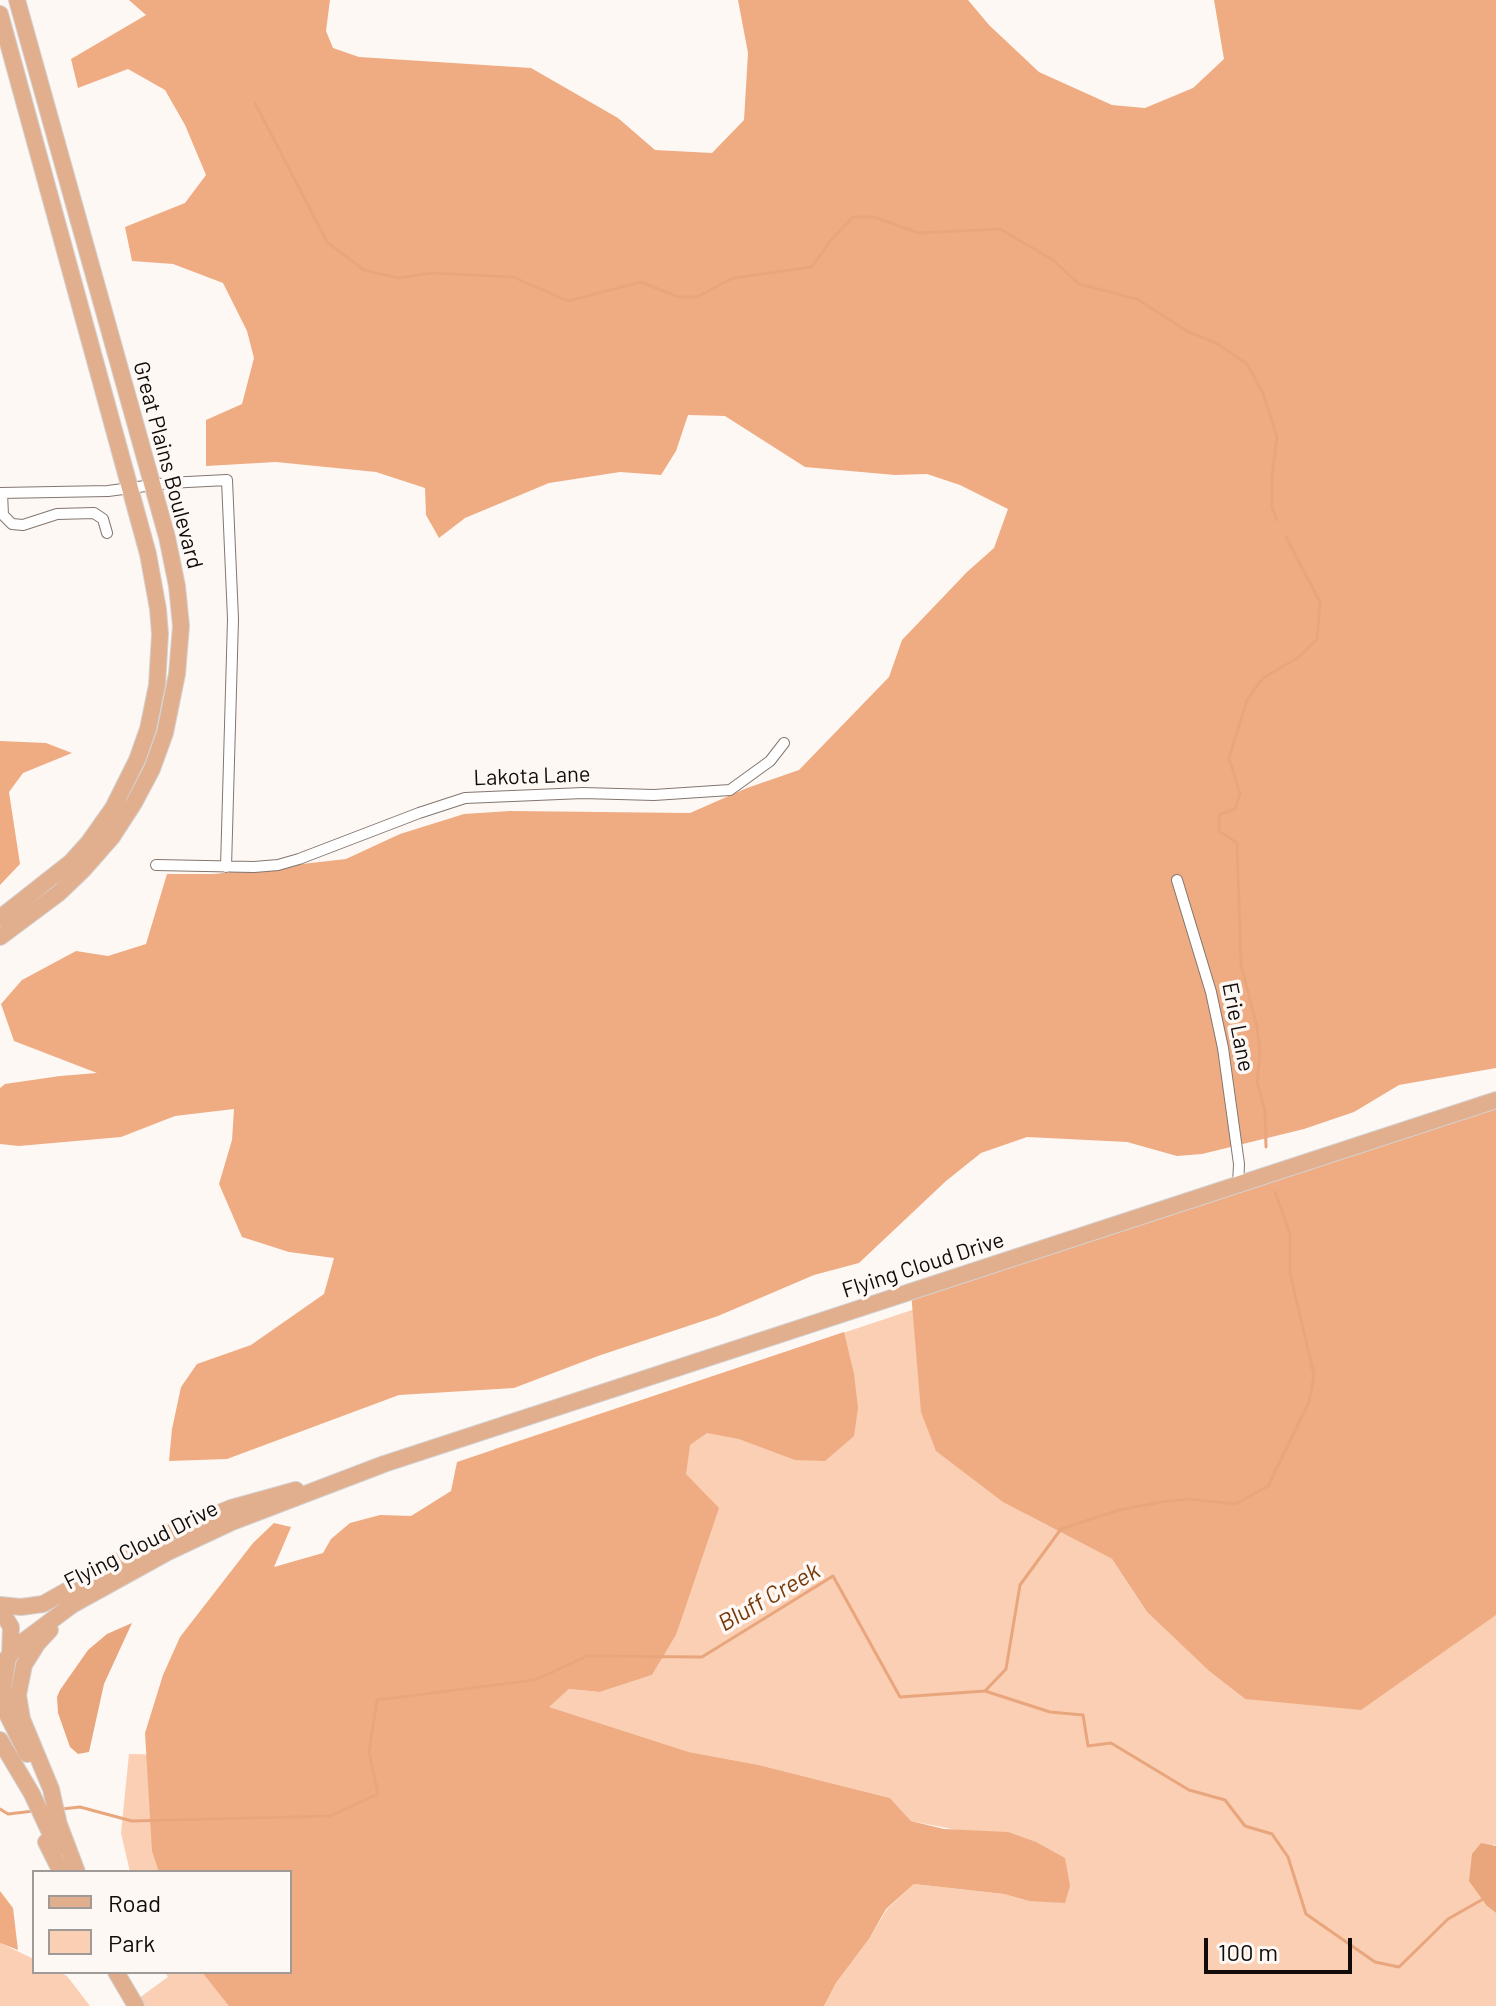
<!DOCTYPE html>
<style>
body{margin:0}
#map{position:relative;width:1496px;height:2006px;overflow:hidden;background:#fef8f5;font-family:Barlow,sans-serif}
canvas{display:block}
.legend{position:absolute;left:32px;top:1870px;width:260px;height:104px;box-sizing:border-box;background:#fef8f5;border:2px solid #9f9a97;margin:0;padding:10px 14px;list-style:none;font-size:24px;color:#110c0a}
.legend li{display:flex;align-items:center;gap:16px;height:40px}
.legend b{width:40px;border:2px solid #9f9a97}
.scale{position:absolute;left:1204px;top:1938px;width:148px;height:36px;box-sizing:border-box;border:4px solid #110c0a;border-top:0;padding-left:10px;font-size:24px;line-height:28px;white-space:nowrap;color:#110c0a;-webkit-text-stroke:6px #fef8f5;paint-order:stroke}
</style>
<div id="map">
<canvas width="1496" height="2006"></canvas>
<ul class="legend">
<li><b style="height:10px;background:#e1af8e"></b>Road</li>
<li><b style="height:22px;background:#facfb4"></b>Park</li>
</ul>
<div class="scale">100 m</div>
</div>
<script>
const g = document.querySelector('canvas').getContext('2d');
g.lineJoin = 'round';
function fillPath(path, color) { g.fillStyle = color; g.fill(path, 'evenodd'); }
const shape = rows => new Path2D(rows.map(r => 'M' + r).join(''));
function stroke(path, color, width, dash) { g.strokeStyle = color; g.lineWidth = width; g.lineCap = dash ? 'butt' : 'round'; g.setLineDash(dash || []); g.stroke(path); }
function drawText(font, color, halo, rows, align = 'center') {
  g.font = font + ' Barlow,sans-serif'; g.lineWidth = 7; g.setLineDash([]); g.textBaseline = 'middle'; g.strokeStyle = halo; g.fillStyle = color; for (const [text, x, y, turn = 0] of rows) {
    g.save(); g.translate(x, y); g.rotate((+turn || 0) * Math.PI / 180); g.textAlign = isNaN(turn) ? turn : align; if (halo) g.strokeText(text, 0, 0); g.fillText(text, 0, 0); g.restore();
  }
}
fillPath(shape([
 [1285,1186,1026,1514,1112,1559,1147,1612,1209,1671,1245,1699,1479,1625,1496,1615,1496,1846,1493,1844,1487,1906,1496,1913,1496,2006,824,2006,836,1983,869,1939,887,1909,914,1884,1004,1894,1029,1901,962,1831,911,1821,890,1798,759,1765,689,1752,548,1707,569,1689,600,1692,652,1675,676,1635,688,1595,430,1706,483,1855,266,1872,130,1872,121,1833,129,1754,305,1758,545,1587,494,1449],
 [0,1943,34,1959,34,1972,59,1972,67,1976,90,2006,0,2006],
 [165,1972,290,1972,323,1980,259,2006,128,2006,168,1977]
]), '#facfb4');
fillPath(shape([
 [129,0,330,0,326,31,333,48,359,57,531,68,618,118,655,150,712,153,744,120,748,53,738,0,968,0,989,25,1039,72,1112,105,1145,108,1193,88,1224,59,1214,0,1496,0,1496,1068,1399,1085,1354,1112,1304,1129,1202,1154,1177,1156,1127,1142,1027,1137,981,1153,946,1181,859,1263,814,1275,718,1316,598,1356,514,1388,399,1395,227,1459,169,1461,172,1429,181,1387,197,1364,251,1345,324,1294,334,1258,289,1252,242,1237,219,1184,232,1140,234,1109,175,1116,121,1137,19,1146,0,1144,0,1088,5,1084,60,1076,97,1073,14,1041,1,1004,22,980,76,951,108,956,146,944,167,874,214,874,346,859,400,834,464,814,510,811,690,813,747,788,799,770,889,677,902,640,967,572,994,548,1008,509,960,485,927,474,895,475,805,467,725,416,688,415,676,451,661,475,620,472,549,483,465,518,439,538,426,515,425,488,376,472,276,462,206,466,206,420,242,404,254,358,247,331,223,283,173,264,132,261,125,227,185,203,206,175,185,125,165,90,128,69,78,88,71,59,146,15],
 [0,741,46,743,72,753,23,773,9,792,20,864,0,885],
 [1496,1099,1496,1615,1361,1710,1245,1699,1209,1671,1147,1612,1112,1559,1003,1502,936,1451,921,1412,911,1292],
 [844,1332,854,1374,858,1408,854,1436,825,1461,795,1460,739,1439,707,1433,690,1445,686,1474,719,1508,676,1635,652,1675,600,1692,569,1689,549,1707,689,1752,759,1765,890,1798,911,1821,944,1829,1008,1832,1036,1842,1065,1858,1070,1886,1065,1903,1029,1901,1004,1894,914,1884,886,1909,869,1939,836,1983,824,2006,229,2006,202,1972,290,1972,290,1872,159,1872,152,1851,145,1733,163,1675,180,1637,253,1543,274,1523,291,1527,274,1567,323,1553,331,1539,350,1523,380,1515,411,1516,451,1491,457,1462],
 [0,1891,13,1908,18,1950,0,1943]
]), '#efac82');
fillPath(shape([
 [132,1623,104,1684,89,1752,78,1754,70,1747,58,1713,57,1697,60,1690,88,1650,107,1634],
 [1481,1843,1496,1846,1496,1913,1487,1906,1469,1881,1472,1854]
]), '#e9a67d');
stroke(shape([
 [255,103,327,242,364,270,398,278,432,273,513,277,568,301,641,282,678,297,697,297,733,278,812,267,830,241,853,217,874,217,919,233,1000,229,1053,260,1079,284,1137,299,1187,331,1216,343,1247,364,1263,393,1277,437,1272,476,1272,508,1277,520],
 [1266,1147,1265,1111,1257,1082,1260,1053,1257,1027,1241,965,1237,843,1219,831,1219,815,1235,809,1240,794,1229,758,1247,700,1263,678,1299,657,1317,639,1320,602,1286,537],
 [985,1691,1006,1669,1020,1585,1061,1529,1119,1510,1161,1502,1189,1499,1236,1504,1268,1486,1309,1402,1314,1375,1290,1273,1290,1234,1275,1192],
 [0,1809,8,1814,34,1811],
 [62,1809,80,1807,132,1821,330,1816,378,1794,369,1752,377,1700,535,1680,587,1656,702,1657,833,1576,900,1697,985,1691,1050,1712,1083,1715,1088,1746,1111,1743,1189,1790,1225,1800,1245,1826,1272,1834,1288,1857,1306,1914,1375,1962,1399,1967,1448,1919,1485,1898]
]), '#e9a67d', 3);
const street = shape([
 [0,493,108,491,168,483,227,480,233,619,226,867],
 [2,493,3,515,12,524,23,525,57,514,94,513,103,519,107,533],
 [156,865,254,867,278,865,299,859,419,813,465,798,583,793,654,795,730,790,770,761,784,743],
 [1177,880,1211,992,1223,1048,1239,1164,1238,1186]
]);
const primary = shape([
 [0,14,148,554,158,609,160,634,157,685,148,729,137,760,113,808,89,842,71,862,0,918],
 [0,937,59,893,83,870,112,837,134,803,152,769,165,733,177,674,181,626,177,586,167,537,17,0],
 [0,1605,21,1607,43,1604,169,1533,231,1508,296,1490],
 [0,1609,11,1627,10,1654],
 [50,1630,37,1644,24,1665,18,1695,22,1719,51,1789,58,1820],
 [8,1658,3,1686,5,1710,27,1754],
 [0,1666,20,1644,72,1605,168,1552,232,1522,384,1464,1496,1100],
 [0,1740,32,1794,57,1848],
 [54,1811,77,1872],
 [46,1842,61,1872],
 [116,1972,136,2006]
]);
stroke(street, '#83766f', 12);
stroke(primary, '#d4d3d3', 18);
stroke(street, '#fff', 10);
stroke(primary, '#e1af8e', 16);
drawText('22px', '#110c0a', '#fef8f5', [
 ["Great Plains Boulevard",168,465,75],
 ["Lakota Lane",532,776,-2],
 ["Erie Lane",1238,1027,79],
 ["Flying Cloud Drive",923,1265,-18],
 ["Flying Cloud Drive",141,1545,-27]
]);
drawText('italic 24px', '#763908', '#fef8f5', [
 ["Bluff Creek",769,1597,-30]
]);
</script>
